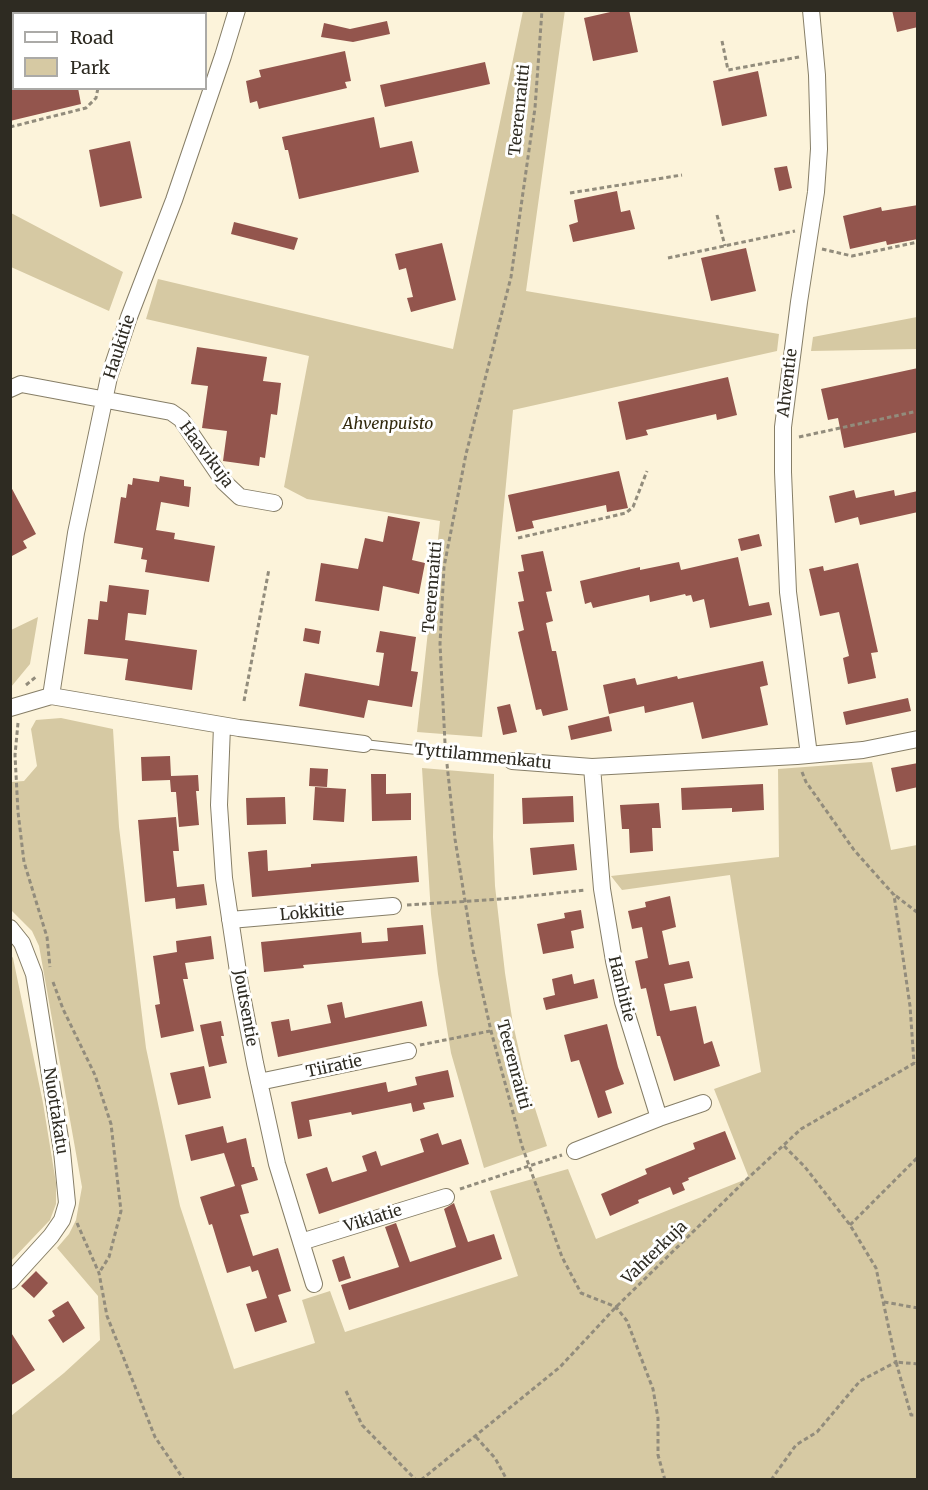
<!DOCTYPE html>
<style>
body{margin:0}
#map{position:relative;width:928px;height:1490px;overflow:hidden;background:#fcf3da;font-family:Merriweather,serif}
canvas{display:block}
.frame{position:absolute;inset:0;border:12px solid #2e2b22;pointer-events:none}
.legend{position:absolute;left:12px;top:12px;width:195px;height:78px;box-sizing:border-box;background:#fff;border:2px solid #abaaa7;margin:0;padding:8px 10px;list-style:none;font-size:18px;color:#2e2b22}
.legend li{display:flex;align-items:center;gap:12px;height:30px}
.legend b{width:30px;border:2px solid #abaaa7}
</style>
<div id="map">
<canvas width="928" height="1490"></canvas>
<div class="frame"></div>
<ul class="legend">
<li><b style="height:8px;background:#fff"></b>Road</li>
<li><b style="height:16px;background:#d6c9a3"></b>Park</li>
</ul>
</div>
<script>
const g = document.querySelector('canvas').getContext('2d');
g.lineJoin = 'round';
function fillPath(path, color) { g.fillStyle = color; g.fill(path, 'evenodd'); }
const shape = rows => new Path2D(rows.map(r => 'M' + r).join(''));
function stroke(path, color, width, dash) { g.strokeStyle = color; g.lineWidth = width; g.lineCap = dash ? 'butt' : 'round'; g.setLineDash(dash || []); g.stroke(path); }
function drawText(font, color, halo, rows, align = 'center') {
  g.font = font + ' Merriweather,serif'; g.lineWidth = 6; g.setLineDash([]); g.textBaseline = 'middle'; g.strokeStyle = halo; g.fillStyle = color; for (const [text, x, y, turn = 0] of rows) {
    g.save(); g.translate(x, y); g.rotate((+turn || 0) * Math.PI / 180); g.textAlign = isNaN(turn) ? turn : align; if (halo) g.strokeText(text, 0, 0); g.fillText(text, 0, 0); g.restore();
  }
}
fillPath(shape([
 [565,10,526,291,779,334,777,351,513,410,482,737,417,732,440,521,307,499,284,487,309,356,146,319,158,279,453,349,523,11],
 [11,213,123,272,109,311,11,267],
 [917,317,917,349,811,351,813,337],
 [38,617,30,664,11,687,11,630],
 [61,718,113,729,119,827,146,1048,180,1206,234,1369,315,1343,302,1300,330,1291,345,1332,518,1276,490,1191,568,1169,596,1239,749,1178,714,1089,761,1072,730,875,622,890,611,876,779,857,778,769,872,762,891,850,917,845,917,1479,11,1479,11,1416,64,1373,100,1340,98,1296,57,1248,69,1234,76,1220,82,1187,39,946,32,931,11,910,11,782,24,781,37,766,31,729,36,720],
 [422,768,494,774,493,837,495,886,505,973,513,1024,525,1077,547,1146,484,1168,451,1053,438,974,431,914],
 [10,954,13,958,43,1103,56,1183,56,1204,50,1220,11,1261]
]), '#d6c9a3');
fillPath(shape([
 [619,10,629,10,638,52,593,61,584,18],
 [892,10,918,10,918,27,897,32],
 [387,21,390,34,353,42,321,37,324,23,350,29],
 [345,51,351,81,345,82,347,88,262,108,259,109,257,101,250,103,246,81,261,77,259,70],
 [485,62,490,84,385,107,380,85],
 [758,71,767,116,722,126,713,81],
 [10,88,78,88,81,104,10,121],
 [374,117,380,148,412,141,419,172,299,199,288,150,285,150,282,137],
 [130,141,142,198,100,207,89,150],
 [787,166,792,188,779,191,774,168],
 [617,191,621,212,630,210,635,229,573,242,569,225,578,222,574,200],
 [918,205,918,239,887,245,886,241,850,249,843,216,881,207,882,211],
 [234,222,298,238,294,250,231,234],
 [442,243,456,300,411,312,407,298,413,297,406,268,399,270,395,254],
 [746,248,756,291,711,301,701,258],
 [197,347,267,357,263,381,281,383,277,415,271,414,265,458,260,457,259,466,223,461,227,431,202,428,208,386,191,384],
 [918,368,918,432,844,448,838,418,828,420,821,389],
 [728,377,737,415,717,420,716,414,646,430,648,435,626,440,618,402],
 [619,471,628,508,607,512,606,505,532,521,534,528,516,532,508,495],
 [160,476,184,480,184,486,191,487,189,507,161,502,156,530,175,533,174,539,215,546,209,582,145,572,147,560,141,559,143,548,114,543,121,497,126,498,128,484,132,485,133,478,159,482],
 [10,485,36,534,23,541,27,548,10,557],
 [854,490,856,498,894,490,895,496,918,491,918,512,860,525,858,517,835,523,829,496],
 [388,516,420,522,412,560,425,563,419,594,383,586,379,611,315,601,321,563,358,569,365,538,383,542],
 [759,534,762,546,741,551,738,539],
 [543,551,552,591,546,592,553,621,546,623,552,651,556,651,568,710,543,716,541,709,536,710,518,632,524,630,518,602,524,601,518,572,524,571,521,555],
 [738,557,749,606,769,602,772,615,710,628,704,599,693,602,691,595,686,596,685,594,650,602,649,595,593,608,591,602,585,604,580,581,640,567,640,570,679,562,681,570],
 [858,563,878,652,871,653,876,678,848,684,843,658,849,656,839,612,820,616,809,569,823,566,824,571],
 [109,585,149,590,146,615,128,613,125,640,197,650,192,690,125,680,128,659,84,654,88,619,98,620,100,601,107,602],
 [305,628,321,631,319,644,303,641],
 [380,631,416,637,411,671,418,672,412,707,368,700,364,718,299,706,305,673,379,686,384,653,376,652],
 [763,661,768,685,760,687,768,725,702,739,693,702,645,713,644,706,609,714,603,685,635,678,637,685,677,676,678,679],
 [908,698,911,711,846,725,843,712],
 [510,704,517,732,503,735,497,707],
 [609,716,612,731,571,740,568,726],
 [170,756,171,776,198,775,199,791,196,791,199,825,179,827,176,792,171,792,170,780,142,781,141,757],
 [918,763,918,787,896,792,891,768],
 [310,768,328,769,327,787,309,786],
 [371,774,386,774,386,794,411,793,411,820,372,821],
 [763,784,764,810,732,812,732,808,682,810,681,788],
 [315,787,346,789,344,822,313,820],
 [573,796,574,822,523,824,522,798],
 [285,797,286,824,247,825,246,798],
 [659,803,661,828,652,828,653,851,630,853,629,829,622,829,620,805],
 [176,817,179,851,173,851,177,887,204,884,207,905,176,909,175,898,145,902,138,820],
 [574,844,577,870,533,875,530,848],
 [267,850,268,871,311,867,311,864,417,856,419,882,252,897,248,852],
 [670,896,676,927,662,931,669,965,689,961,693,978,664,984,670,1011,696,1006,704,1044,712,1041,720,1066,674,1081,660,1036,657,1036,646,988,641,989,635,961,648,958,642,927,632,929,628,911,646,907,645,902],
 [581,910,584,928,571,931,574,948,543,954,537,924,565,918,564,913],
 [423,925,426,954,303,965,304,968,264,972,261,942,361,932,362,943,388,941,387,928],
 [211,936,214,959,185,963,188,979,183,979,194,1031,161,1038,155,1005,160,1004,153,956,177,952,176,941],
 [572,974,574,984,594,979,598,998,546,1010,543,998,555,995,552,979],
 [422,1001,427,1026,278,1057,271,1022,289,1019,291,1031,331,1023,327,1005,342,1002,345,1018],
 [221,1021,224,1036,221,1036,227,1063,209,1067,200,1025],
 [607,1024,618,1067,624,1084,605,1091,612,1113,598,1118,579,1060,571,1062,564,1035],
 [204,1066,211,1098,178,1105,170,1073],
 [448,1070,454,1097,423,1103,425,1109,413,1112,411,1103,352,1115,351,1112,309,1120,312,1136,298,1139,291,1102,386,1082,388,1092,417,1085,415,1077],
 [223,1126,227,1143,246,1138,252,1167,254,1167,258,1180,241,1185,249,1213,240,1215,253,1256,278,1248,291,1291,278,1295,287,1322,255,1332,246,1304,267,1298,258,1270,252,1272,250,1266,227,1273,212,1224,209,1225,200,1197,235,1186,224,1153,191,1161,185,1135],
 [725,1131,736,1159,688,1178,689,1180,682,1183,685,1190,673,1195,670,1187,638,1200,639,1203,610,1216,601,1194,647,1174,645,1169,695,1149,693,1143],
 [438,1133,442,1145,461,1139,469,1164,319,1214,306,1174,327,1167,332,1182,367,1171,362,1156,376,1151,381,1166,424,1152,420,1139],
 [454,1203,468,1242,494,1234,502,1259,349,1310,341,1285,399,1267,385,1227,396,1223,410,1262,456,1247,444,1209],
 [344,1256,351,1278,339,1282,332,1260],
 [36,1271,48,1283,34,1298,21,1286],
 [68,1301,85,1328,63,1343,48,1320,55,1316,52,1311],
 [10,1331,35,1370,10,1386]
]), '#93554d');
const service = shape([
 [364,744,512,761]
]);
const minor = shape([
 [10,389,21,384,171,412,181,419,224,482,240,497,274,503],
 [51,696,76,533,109,377,129,317,174,200,223,56,237,10],
 [10,708,51,696,239,728,364,744],
 [222,726,219,805,224,878,240,985,255,1063,277,1164,314,1284],
 [809,755,788,592,783,472,783,427,799,302,816,192,819,149,817,75,811,10],
 [512,761,592,767,797,756,863,750,918,739],
 [230,920,393,906],
 [10,928,22,943,34,974,62,1151,67,1203,62,1220,51,1236,10,1281],
 [259,1082,408,1051],
 [659,1118,703,1103],
 [575,1151,659,1118,623,1002,614,961,602,889,592,767],
 [301,1242,446,1197]
]);
stroke(service, '#867e67', 10);
stroke(minor, '#867e67', 18);
stroke(shape([
 [10,20,14,19],
 [722,41,728,70,799,57],
 [10,127,86,108,96,98,98,88],
 [570,193,682,175],
 [717,215,725,246],
 [822,249,852,256,918,242],
 [668,258,795,231],
 [799,437,918,411],
 [518,538,626,513,633,507,647,471],
 [26,685,37,676],
 [244,701,269,569],
 [18,723,15,755,18,812,24,862,47,937,50,967],
 [445,743,440,644,444,567,466,454,511,277,535,108,542,10],
 [447,764,455,839,473,950,491,1031,522,1146,562,1257,581,1293,616,1307,627,1321,653,1389,658,1418,658,1455,665,1480],
 [802,772,806,782,854,850,894,895,910,1006,914,1063],
 [896,896,918,913],
 [407,905,502,899,585,890],
 [53,982,63,1009,95,1075,111,1124,121,1211,109,1257,99,1273],
 [420,1045,490,1031],
 [460,1189,562,1155],
 [77,1223,99,1273,107,1316,155,1437,184,1480],
 [850,1225,918,1157],
 [884,1302,918,1308],
 [918,1364,896,1362,911,1415,918,1415],
 [346,1391,362,1425,416,1480],
 [476,1437,495,1458,507,1480],
 [421,1480,560,1367,616,1307,746,1180,801,1129,918,1061],
 [771,1480,796,1445,817,1432,860,1381,896,1362,876,1268,850,1225,805,1167,784,1146]
]), '#928c7c', 3, [4.5, 3]);
stroke(service, '#fff', 8);
stroke(minor, '#fff', 16);
drawText('16px', '#2e2b22', '#fff', [
 ["Teerenraitti",520,110,-84],
 ["Haukitie",120,347,-72],
 ["Ahventie",788,383,-83],
 ["Haavikuja",206,455,53],
 ["Teerenraitti",433,587,-85],
 ["Tyttilammenkatu",483,757,6],
 ["Lokkitie",312,913,-5],
 ["Hanhitie",621,989,76],
 ["Joutsentie",245,1008,80],
 ["Teerenraitti",513,1065,75],
 ["Tiiratie",334,1067,-12],
 ["Nuottakatu",55,1111,81],
 ["Viklatie",373,1219,-17],
 ["Vahterkuja",655,1253,-44]
]);
drawText('italic 16px', '#332a0e', '#fff', [
 ["Ahvenpuisto",388,424]
]);
</script>
